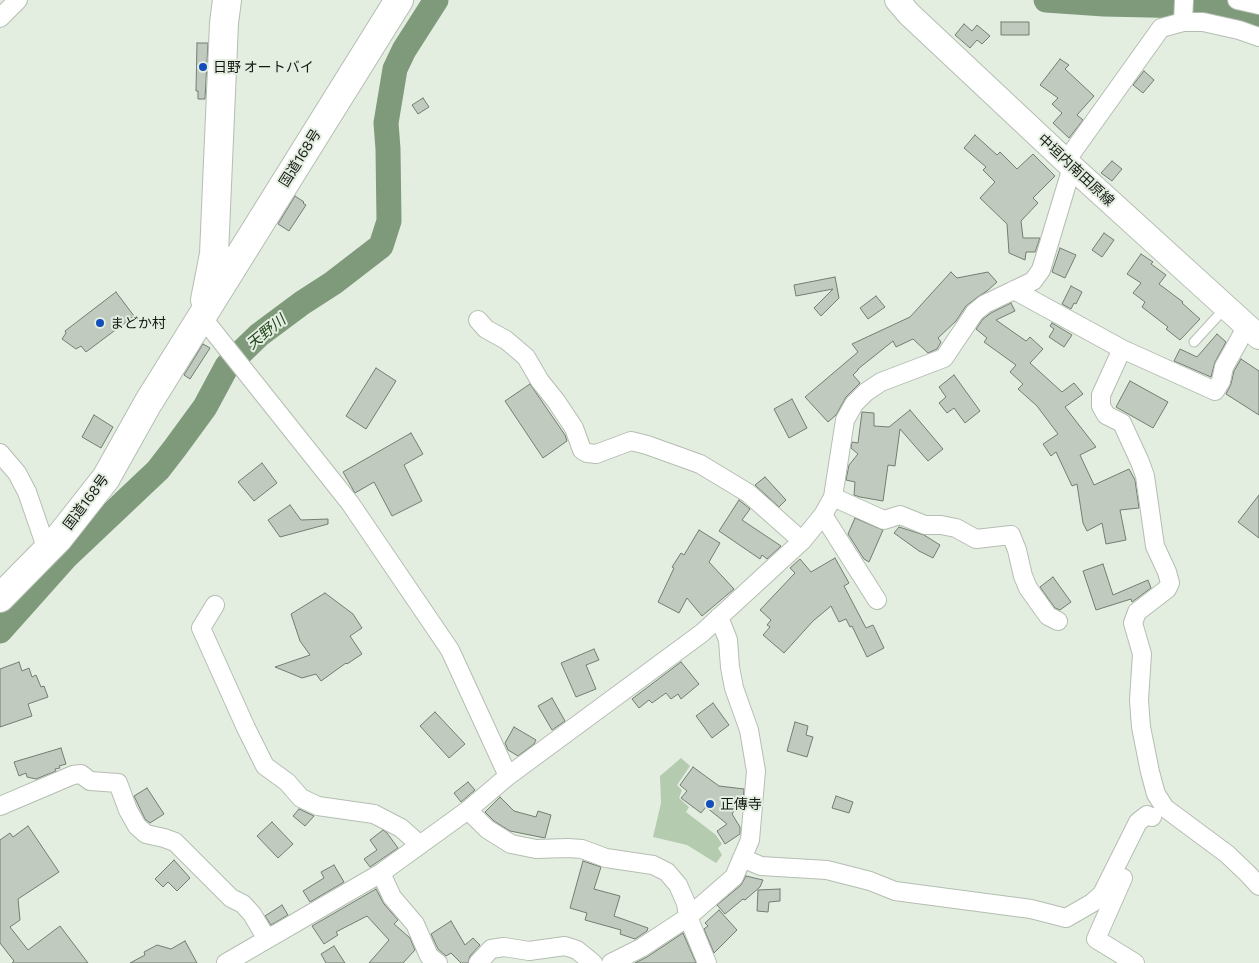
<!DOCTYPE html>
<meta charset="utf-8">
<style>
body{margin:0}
canvas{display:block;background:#e3eee1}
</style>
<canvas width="1259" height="963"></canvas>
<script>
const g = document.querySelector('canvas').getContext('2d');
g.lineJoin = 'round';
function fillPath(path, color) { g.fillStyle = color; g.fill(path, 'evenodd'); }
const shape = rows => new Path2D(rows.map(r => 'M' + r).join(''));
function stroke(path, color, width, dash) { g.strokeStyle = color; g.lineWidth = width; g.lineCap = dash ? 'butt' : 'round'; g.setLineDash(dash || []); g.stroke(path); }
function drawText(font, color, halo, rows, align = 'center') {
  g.font = font + ' Commissioner,"Noto Sans JP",sans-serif'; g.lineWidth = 4; g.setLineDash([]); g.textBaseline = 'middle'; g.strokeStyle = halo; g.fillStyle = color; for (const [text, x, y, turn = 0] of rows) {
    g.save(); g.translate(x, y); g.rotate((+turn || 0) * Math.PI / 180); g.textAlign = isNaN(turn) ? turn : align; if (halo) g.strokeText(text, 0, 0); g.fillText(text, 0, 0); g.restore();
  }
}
fillPath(shape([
 [681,758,690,766,677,785,682,790,679,798,689,807,686,812,716,835,722,844,718,848,722,855,716,863,687,845,653,837,661,803,660,776]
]), '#b4cbb0');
stroke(shape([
 [1046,0,1104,4,1193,6,1225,10,1259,19],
 [0,631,66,557,158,470,175,448,205,407,227,366,259,335,302,303,333,283,381,246,389,221,388,149,386,123,395,69,404,50,436,0]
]), '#7f997b', 25);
const building = shape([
 [1001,22,1029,22,1029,35,1001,35,1001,22],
 [964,24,972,31,977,25,990,36,982,44,977,40,970,48,955,35,964,24],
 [197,43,208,43,205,99,198,99,198,91,196,91,197,43],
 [1060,59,1069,65,1065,69,1094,96,1077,115,1083,120,1069,138,1053,123,1062,113,1052,104,1058,98,1040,85,1060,59],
 [1144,71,1154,80,1143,93,1133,85,1144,71],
 [423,98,429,107,418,114,412,105,423,98],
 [975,135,997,155,1000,152,1017,169,1033,154,1055,176,1033,198,1038,203,1021,221,1023,238,1040,238,1035,252,1026,252,1025,260,1009,253,1007,224,980,198,995,182,983,170,986,167,964,148,975,135],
 [1112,161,1122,169,1112,181,1101,173,1112,161],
 [295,196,304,202,303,203,306,205,289,231,278,224,295,196],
 [1104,233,1114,240,1102,257,1092,250,1104,233],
 [1060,248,1076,255,1065,278,1052,272,1060,248],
 [1141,254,1153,262,1151,264,1166,275,1159,284,1183,302,1182,303,1200,319,1180,340,1166,329,1168,327,1142,307,1145,302,1133,293,1141,283,1127,274,1141,254],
 [951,272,957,278,988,272,997,282,987,291,979,296,966,306,956,321,938,338,941,342,937,349,928,353,913,339,896,347,893,341,858,369,858,370,853,375,860,383,846,397,836,415,828,422,805,397,858,352,852,344,910,317,951,272],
 [835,277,839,298,821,316,814,308,833,289,796,296,794,285,835,277],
 [1071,286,1082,292,1076,304,1074,303,1071,309,1062,304,1071,286],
 [116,292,134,316,86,352,81,346,76,349,62,339,66,333,65,331,116,292],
 [876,296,885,307,868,319,860,308,876,296],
 [1011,303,1015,311,996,320,1026,341,1030,337,1043,349,1030,363,1062,392,1074,383,1083,394,1065,407,1096,447,1080,455,1094,485,1129,469,1135,480,1139,508,1120,510,1126,540,1106,544,1102,523,1087,531,1083,523,1077,484,1072,486,1056,452,1051,456,1043,444,1058,434,1037,406,1018,389,1023,384,1010,372,1016,365,984,342,987,338,976,329,983,319,991,313,1011,303],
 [1052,323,1072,335,1064,347,1049,337,1054,329,1050,326,1052,323],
 [1217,334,1226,342,1215,362,1211,377,1174,361,1180,349,1197,357,1217,334],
 [203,344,210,348,190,379,184,375,203,344],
 [1241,359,1259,371,1259,415,1226,394,1231,384,1234,371,1241,359],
 [376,368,396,381,366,429,346,416,376,368],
 [954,375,980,411,965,423,954,408,947,413,939,403,946,397,939,387,954,375],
 [1130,381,1168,402,1153,428,1116,407,1130,381],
 [530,384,565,435,567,441,543,458,505,401,530,384],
 [792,399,807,428,789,438,774,409,792,399],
 [910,410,943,449,928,461,900,429,895,466,888,465,883,501,860,497,854,495,855,482,846,480,849,465,858,454,851,448,852,442,858,443,862,412,874,413,874,426,889,427,910,410],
 [94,415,113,427,101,448,82,437,94,415],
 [411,433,423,454,404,465,422,501,392,516,374,482,355,493,343,472,411,433],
 [262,463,277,483,254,501,238,482,262,463],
 [765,477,786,500,779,507,755,485,765,477],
 [1259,495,1259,538,1238,522,1259,495],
 [739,500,750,509,742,520,781,546,767,559,762,555,760,559,719,531,739,500],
 [290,505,301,520,328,519,328,524,280,537,268,520,290,505],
 [855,518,883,530,869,562,864,559,848,534,855,518],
 [899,527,924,535,940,545,933,558,919,551,894,533,899,527],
 [699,530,720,543,709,562,734,589,702,616,687,598,679,613,658,602,674,568,672,567,681,553,684,555,699,530],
 [835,558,849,583,844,586,866,628,873,625,884,648,867,657,852,626,850,627,846,619,839,622,831,606,813,621,784,653,763,635,770,627,767,625,771,620,760,610,795,573,790,568,800,559,811,572,835,558],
 [1103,564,1113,595,1148,580,1151,588,1132,602,1131,599,1096,610,1083,571,1103,564],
 [1053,577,1071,602,1060,610,1055,608,1040,587,1053,577],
 [325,593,353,614,362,628,350,636,362,654,347,664,346,663,321,681,316,674,302,678,275,667,310,655,300,641,291,614,325,593],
 [594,649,599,660,586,665,596,689,576,697,561,663,594,649],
 [19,662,22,671,29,668,32,677,36,675,41,687,44,686,48,697,28,704,32,716,0,727,0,669,19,662],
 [681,662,699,684,681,699,678,694,671,699,666,693,652,703,649,700,639,708,632,699,681,662],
 [552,698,565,721,552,730,538,706,552,698],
 [713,703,729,725,712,738,696,716,713,703],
 [435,712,465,744,449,758,420,726,435,712],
 [795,722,808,726,806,735,813,737,807,757,787,751,795,722],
 [514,727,536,740,534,744,518,756,508,750,505,743,514,727],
 [61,748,66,764,59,766,60,768,55,769,56,771,36,779,27,777,26,773,19,776,14,762,61,748],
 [693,767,719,786,744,789,743,803,740,802,732,814,740,827,740,834,725,844,717,831,727,824,706,807,701,813,681,798,687,791,680,785,693,767],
 [468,782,475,790,461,802,454,793,468,782],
 [147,788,164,814,150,823,145,819,134,796,147,788],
 [836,796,853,802,849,813,832,808,836,796],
 [500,797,514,811,536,817,538,811,551,815,545,838,510,831,494,821,485,812,500,797],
 [299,809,314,816,305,826,293,816,299,809],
 [272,822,293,844,278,858,257,836,272,822],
 [28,826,59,872,18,899,20,920,10,927,28,950,60,926,88,963,12,963,14,961,0,943,0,840,10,833,13,837,28,826],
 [383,830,387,833,398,848,370,867,364,859,377,850,370,840,383,830],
 [174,860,190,878,177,891,168,882,163,887,155,879,174,860],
 [583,861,601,867,594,889,620,896,614,916,648,928,647,931,635,939,620,934,621,930,585,920,587,913,570,908,583,861],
 [334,865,344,882,310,902,303,891,324,878,321,872,334,865],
 [746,876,763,880,760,887,745,900,743,899,725,914,717,905,741,885,746,876],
 [376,889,384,904,398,920,394,924,410,938,415,950,403,963,369,963,389,940,367,916,336,932,338,935,324,944,312,926,376,889],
 [780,889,780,901,769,902,768,912,757,911,758,890,780,889],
 [282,905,288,915,271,925,265,916,282,905],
 [719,910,737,930,714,953,704,929,708,926,705,923,719,910],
 [451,921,465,945,473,938,480,945,470,956,468,963,461,963,451,953,446,956,438,949,431,934,451,921],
 [683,933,696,963,635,963,647,957,683,933],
 [185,941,197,963,130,963,145,955,144,952,157,945,171,949,185,941],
 [334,946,345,963,326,963,321,954,334,946]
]);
fillPath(building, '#c0cabe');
stroke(building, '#747d72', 1);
const service = shape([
 [1194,342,1226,307]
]);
const minor = shape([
 [1237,0,1259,5],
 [0,18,18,0],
 [1183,22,1184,0],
 [1066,161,1161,28,1183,22,1203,22,1239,30,1259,37],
 [1014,290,1122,349,1215,391,1221,381,1224,367,1247,326],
 [202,317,350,503,450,650,508,776],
 [478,320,486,329,506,340,526,357,540,381,556,401,574,428,582,450,587,453,596,454,631,441,647,445,700,464,748,493,802,541],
 [1122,349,1101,395,1101,406,1106,415,1122,423,1140,462,1145,476,1155,546,1167,572,1170,583,1167,589,1137,612,1133,623,1142,654,1139,700,1141,727,1150,772,1156,794,1165,808,1227,854,1248,874,1259,886],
 [0,453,17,473,27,492,47,550],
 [833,497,884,520,900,515,925,525,941,525,956,528,976,539,1011,535,1017,550,1023,576,1028,588,1048,616,1058,621],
 [823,515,877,600],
 [215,605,201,628,246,728,265,766,287,782,301,798,318,806,374,814,401,828,420,845],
 [0,806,73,775,81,774,90,781,118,783,128,810,137,826,146,834,164,838,175,842,231,898,243,904,252,914,267,939],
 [468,810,487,829,511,844,536,849,568,848,582,849,606,858,653,865,667,872,678,885,686,903,688,917,707,963],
 [742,858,761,866,827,870,870,881,895,891,1031,909,1066,918,1092,903,1102,894,1138,822,1147,815,1152,817],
 [381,873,392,897,415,924,429,956,438,963],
 [1123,878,1096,939,1135,963],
 [226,963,381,873,468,810,508,776,702,633,802,541,823,515,833,497,845,420,854,404,866,392,881,382,944,358,975,312,985,304,1033,281,1041,270,1072,167],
 [478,963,491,949,504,947,529,951,565,946,577,950,593,963],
 [611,963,641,948,688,917,734,877,750,840,756,771,749,730,734,688,730,667,728,640,719,617]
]);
const secondary = shape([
 [897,0,909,14,1072,167,1259,337]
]);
const trunk = shape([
 [205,300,214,254,224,23,227,0],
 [0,598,58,539,106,478,148,403,399,0]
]);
stroke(service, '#b4beb2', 11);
stroke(minor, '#b4beb2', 20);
stroke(secondary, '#b4beb2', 26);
stroke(trunk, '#b4beb2', 30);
stroke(service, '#fff', 9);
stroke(minor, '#fff', 18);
stroke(secondary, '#fff', 24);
stroke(trunk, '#fff', 28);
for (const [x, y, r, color] of [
 [203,67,5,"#144eba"],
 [100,323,5,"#144eba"],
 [710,804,5,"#144eba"]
]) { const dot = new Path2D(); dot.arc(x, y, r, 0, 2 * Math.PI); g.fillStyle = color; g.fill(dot); stroke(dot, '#e3eee1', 2); }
drawText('14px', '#141813', '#e3eee1', [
 ["日野 オートバイ",213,67],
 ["まどか村",110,323],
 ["正傳寺",720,804]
], 'left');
drawText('14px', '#141813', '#e3eee1', [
 ["国道168号",300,158,-58],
 ["中垣内南田原線",1076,170,43],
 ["国道168号",86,502,-53]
]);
drawText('italic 15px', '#20461b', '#e3eee1', [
 ["天野川",266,332,-39]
]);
</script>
